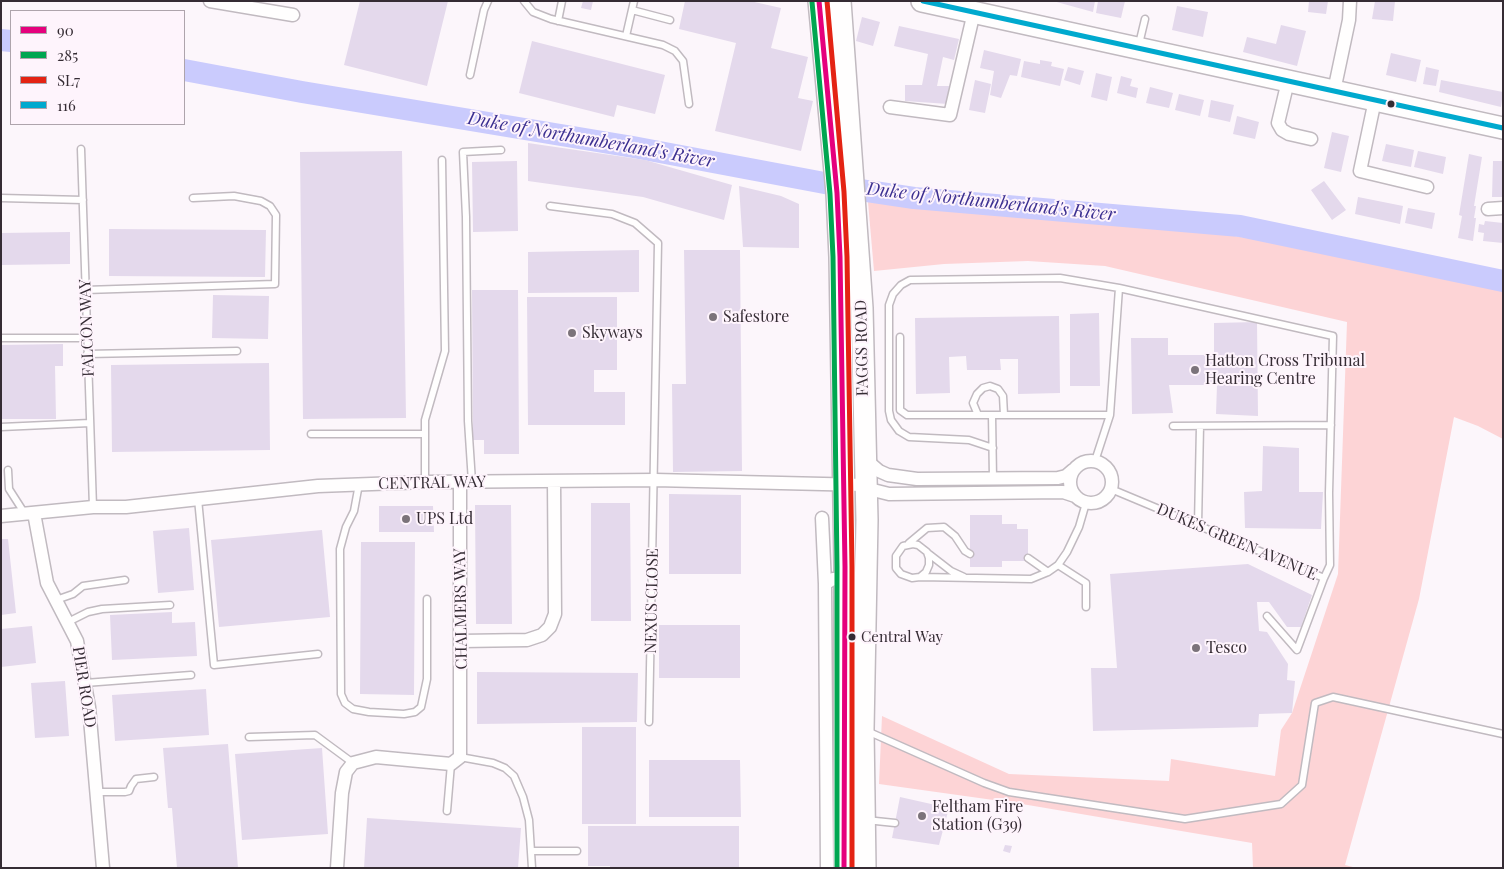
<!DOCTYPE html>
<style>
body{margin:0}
#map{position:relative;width:1504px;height:869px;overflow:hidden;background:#fcf6fb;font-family:"Playfair Display",serif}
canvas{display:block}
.frame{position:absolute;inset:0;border:2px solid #352c34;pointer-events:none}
.legend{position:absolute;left:10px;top:10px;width:175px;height:115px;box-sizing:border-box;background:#fef4fc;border:1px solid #aea4ac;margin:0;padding:6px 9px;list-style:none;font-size:15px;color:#352c34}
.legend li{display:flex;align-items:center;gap:10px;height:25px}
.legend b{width:25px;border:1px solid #aea4ac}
</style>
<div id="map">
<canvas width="1504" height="869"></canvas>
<div class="frame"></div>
<ul class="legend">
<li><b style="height:6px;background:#e5007d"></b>90</li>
<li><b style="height:6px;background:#00a651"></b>285</li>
<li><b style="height:6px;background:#e42313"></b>SL7</li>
<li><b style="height:6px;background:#00a9ce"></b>116</li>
</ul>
</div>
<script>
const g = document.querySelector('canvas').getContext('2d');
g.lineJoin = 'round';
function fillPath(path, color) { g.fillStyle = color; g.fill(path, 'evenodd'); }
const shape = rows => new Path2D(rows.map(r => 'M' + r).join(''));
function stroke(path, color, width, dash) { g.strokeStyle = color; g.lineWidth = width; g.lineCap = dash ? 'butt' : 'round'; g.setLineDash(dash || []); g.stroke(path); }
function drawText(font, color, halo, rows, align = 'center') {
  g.font = font + ' "Playfair Display",serif'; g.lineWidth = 4; g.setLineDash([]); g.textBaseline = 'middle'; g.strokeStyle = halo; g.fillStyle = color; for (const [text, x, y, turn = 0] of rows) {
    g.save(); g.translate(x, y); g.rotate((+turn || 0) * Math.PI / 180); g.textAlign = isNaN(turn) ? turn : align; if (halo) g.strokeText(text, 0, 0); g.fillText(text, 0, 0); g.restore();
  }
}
fillPath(shape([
 [868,202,1158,225,1296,245,1503,289,1503,439,1478,426,1454,417,1419,599,1345,865,1357,868,1253,868,1252,843,1022,804,879,784,882,716,1009,774,1169,781,1171,759,1275,776,1281,730,1292,713,1338,574,1347,322,1105,266,1028,261,944,264,874,271]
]), '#fdd4d6');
stroke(shape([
 [1,40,11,41],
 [184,70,302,92,633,147,867,191,914,198,1240,226,1503,281]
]), '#cacbfd', 22);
fillPath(shape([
 [360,1,448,1,427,86,344,65],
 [583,1,593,1,591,10,581,8],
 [685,1,750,1,781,8,771,48,808,57,798,98,813,101,801,151,715,131,736,43,679,29],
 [1053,1,1095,1,1093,12],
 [1098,1,1125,1,1121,18,1096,13],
 [1309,1,1328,1,1326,14,1308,12],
 [1375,1,1395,1,1393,21,1372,19],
 [1177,6,1208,12,1203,37,1172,30],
 [862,17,880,22,873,46,856,41],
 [1281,25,1306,31,1297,66,1243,52,1247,37,1276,44],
 [899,26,959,39,954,60,943,57,937,86,949,86,948,104,905,101,905,85,922,85,928,54,894,46],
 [532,41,665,75,655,114,617,105,614,117,519,93],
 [984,50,1021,59,1017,76,1010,75,1001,98,990,95,994,71,980,68],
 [1391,53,1421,60,1416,82,1386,75],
 [1040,60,1052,62,1051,66,1064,69,1060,86,1021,77,1024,61,1040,64],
 [1068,67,1084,71,1080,85,1064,80],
 [1426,67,1439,70,1436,86,1423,84],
 [1096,73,1112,77,1107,101,1091,97],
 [1121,76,1132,79,1130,86,1138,88,1136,98,1117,93],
 [975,80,991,84,985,113,969,110],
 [1441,80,1503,92,1501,107,1439,92],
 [1150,87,1173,93,1169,108,1146,103],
 [1179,94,1204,100,1200,116,1175,110],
 [1211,100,1234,105,1230,122,1208,117],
 [1237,116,1259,122,1255,139,1233,134],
 [1332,132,1349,136,1341,172,1324,168],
 [528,143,645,160,732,185,724,220,643,197,528,181],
 [1386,144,1414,150,1411,167,1382,161],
 [402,151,406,418,303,419,300,152],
 [1418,151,1446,157,1443,174,1414,167],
 [1469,154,1482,157,1474,206,1476,206,1474,218,1476,218,1473,241,1458,238,1462,216,1459,215],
 [517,161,518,231,473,232,472,162],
 [1493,161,1503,161,1503,197,1492,197],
 [1324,181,1346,210,1332,220,1311,190],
 [739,186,781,196,799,204,799,248,743,247],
 [1358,197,1403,206,1400,224,1355,214],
 [1408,208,1435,213,1432,229,1405,223],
 [1485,221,1503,223,1503,243,1483,241,1484,233,1478,232,1479,224,1484,225],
 [109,229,266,230,265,277,109,276],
 [70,232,70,264,1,265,1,233],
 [639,250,639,292,528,293,528,252],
 [684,250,740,250,742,471,673,472,672,384,686,384],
 [472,290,518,290,519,454,484,454,484,440,473,440],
 [213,295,269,296,268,339,212,338],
 [527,297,617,297,617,370,594,370,594,392,625,392,625,425,528,425],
 [1099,313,1100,386,1070,386,1070,314],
 [1059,316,1060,393,1018,394,1018,359,1000,359,1001,370,967,370,966,356,949,357,950,393,916,394,915,318],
 [1257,322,1258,416,1216,414,1217,385,1169,385,1173,413,1132,414,1131,338,1168,338,1168,355,1214,355,1214,323],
 [63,344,63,366,55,366,56,419,1,419,1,345],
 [269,363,270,450,112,452,111,365],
 [1263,446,1299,448,1299,492,1323,492,1321,529,1245,528,1244,492,1262,491],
 [669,494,741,495,741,574,669,574],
 [591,503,630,503,631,621,591,621],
 [475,505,511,505,512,624,476,624],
 [379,506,433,506,434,532,379,532],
 [970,515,1002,515,1002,524,1017,524,1017,529,1028,529,1028,561,1002,561,1002,567,970,567],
 [189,528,194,590,158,593,153,531],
 [322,530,330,617,219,627,211,540],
 [1,539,8,539,16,613,1,615],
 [361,542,415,542,414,695,360,694],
 [1248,564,1312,595,1301,627,1287,627,1269,602,1257,602,1259,631,1267,632,1288,664,1287,680,1295,681,1292,713,1259,714,1258,727,1093,731,1091,668,1117,668,1110,574],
 [172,612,172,623,195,622,197,656,112,660,110,615],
 [659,625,740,625,740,678,659,678],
 [32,626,36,663,1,667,1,629],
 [477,672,638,673,637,722,477,724],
 [65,681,69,736,35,738,31,683],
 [206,689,209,735,115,741,112,695],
 [582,727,636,727,636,824,582,824],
 [228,744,238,868,177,868,172,808,168,808,163,748],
 [322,748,328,834,242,840,235,754],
 [649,760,740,760,741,817,649,817],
 [900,797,949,808,939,845,892,838],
 [367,818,521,828,518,868,364,868],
 [588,826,739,826,739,868,610,868,610,866,588,866],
 [1005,845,1012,846,1010,853,1003,851]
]), '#e4d9ec');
const lane = shape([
 [524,1,533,12,551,19,663,45,675,51,683,61,689,104],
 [632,10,670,20],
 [558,21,562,1],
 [626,36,634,1],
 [1139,44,1145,19],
 [470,75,484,10,488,1],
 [81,149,93,507],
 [1,198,83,200],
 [550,206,612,214,635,223,658,243,649,722],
 [85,290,275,284,276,215,270,206,261,201,234,196,193,198],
 [900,337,900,410,907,415,1110,415],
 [1,338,87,338],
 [87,354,237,351],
 [978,415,973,403,977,394,983,388,990,386,998,389,1003,396,1004,415],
 [992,415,993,479],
 [1173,426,1331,425],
 [1,427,90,423],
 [311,434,425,434],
 [993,448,969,440,909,437,899,431,891,420,889,411,889,305,893,294,901,285,910,280,1060,278,1119,288,1333,336,1329,493,1330,565,1324,578,1111,489],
 [1095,461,1110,415,1119,288],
 [8,470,9,489,25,514],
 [425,482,425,420,445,351,442,160],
 [472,482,468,421,466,217,463,152,501,150],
 [359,484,354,511,346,527,340,549,341,694,345,703,353,709,369,712,404,714,415,712,421,707,427,679,427,599],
 [198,499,214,665,318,654],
 [1198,525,1200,426],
 [909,543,927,528,944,527,955,536,965,551,970,554],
 [929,554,951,571,964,577],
 [1028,558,1048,572],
 [1058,565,1086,583,1086,607],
 [920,577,926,572,929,565,929,558,927,552,918,545,913,544,903,546,896,556,896,568,901,574,912,578,920,577,1031,579,1048,572,1058,565,1067,552,1079,527,1086,503],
 [56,600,73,594,83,586,125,580],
 [1267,616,1297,650,1324,578],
 [68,622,88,612,102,609,170,605],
 [85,683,191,675],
 [867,731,984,783,1009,792,1185,819,1281,804,1302,785,1315,703,1333,697,1503,734],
 [249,737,315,735,353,763],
 [460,757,493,763,505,768,514,776,523,797,529,820,532,868],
 [97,792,125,792,129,791,131,786,136,779,154,777],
 [447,811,451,764],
 [866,820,895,823],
 [531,851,577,851]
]);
const street = shape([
 [210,1,293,15],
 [1288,81,1278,123,1282,130,1289,134,1311,139],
 [1334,91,1349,20,1350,1],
 [1375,100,1360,171,1427,187],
 [890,107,950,115,974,12],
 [1488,209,1503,208],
 [865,459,879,471,888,475,917,479,1058,478,1066,476,1073,470],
 '1070 482a21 21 0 1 1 42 0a21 21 0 1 1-42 0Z',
 [864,484,873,490,889,494,1063,492,1075,496],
 [34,513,47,583,77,641,89,707,103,868],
 [1,516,93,507,126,507,318,486,425,482,655,480,865,485],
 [822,518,825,584],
 [461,641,527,640,542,635,550,627,555,614,554,482],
 [337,868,342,793,346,772,353,763,376,757,451,764,460,757,460,482],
 [827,868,825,584,833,579,845,579]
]);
const primary = shape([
 [819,1,837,193,840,257,845,567,844,868],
 [840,1,862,308,867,520,863,729,865,868],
 [922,1,1503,128]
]);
stroke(lane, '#c1bac0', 9);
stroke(street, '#c1bac0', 15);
stroke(primary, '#c1bac0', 24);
stroke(lane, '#fffefe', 6);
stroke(street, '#fffefe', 12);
stroke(primary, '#fffefe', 21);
stroke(shape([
 [819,1,837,193,840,257,845,567,844,868]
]), '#e5007d', 5);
stroke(shape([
 [812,2,830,194,833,257,837,567,837,868]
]), '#00a651', 5);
stroke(shape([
 [827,1,844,192,847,257,852,567,852,868]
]), '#e42313', 5);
stroke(shape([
 [923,1,1503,128]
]), '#00a9ce', 5);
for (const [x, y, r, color] of [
 [1391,104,4.5,"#352c34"],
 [713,317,5,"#7b737a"],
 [572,333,5,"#7b737a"],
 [1195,370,5,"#7b737a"],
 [406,519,5,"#7b737a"],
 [852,637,4.5,"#352c34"],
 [1196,648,5,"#7b737a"],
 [922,816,5,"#7b737a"]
]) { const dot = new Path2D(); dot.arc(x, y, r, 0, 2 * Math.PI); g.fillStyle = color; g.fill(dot); stroke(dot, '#fef4fc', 2); }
drawText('15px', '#352c34', '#fef4fc', [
 ["Central Way",861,637]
], 'left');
drawText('16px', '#352c34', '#fef4fc', [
 ["Safestore",723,317],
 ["Skyways",582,333],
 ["Hatton Cross Tribunal",1205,361],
 ["Hearing Centre",1205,379],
 ["UPS Ltd",416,519],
 ["Tesco",1206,648],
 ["Feltham Fire",932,807],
 ["Station (G39)",932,825]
], 'left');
drawText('16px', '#352c34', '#fef4fc', [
 ["FALCON WAY",87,328,-92],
 ["FAGGS ROAD",862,348,-91],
 ["CENTRAL WAY",432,483,-1],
 ["DUKES GREEN AVENUE",1237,542,23],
 ["NEXUS CLOSE",652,601,-89],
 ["CHALMERS WAY",461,609,-91],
 ["PIER ROAD",84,687,81]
]);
drawText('italic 18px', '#3c3091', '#fef4fc', [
 ["Duke of Northumberland's River",591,140,10],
 ["Duke of Northumberland's River",991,202,6]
]);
</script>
